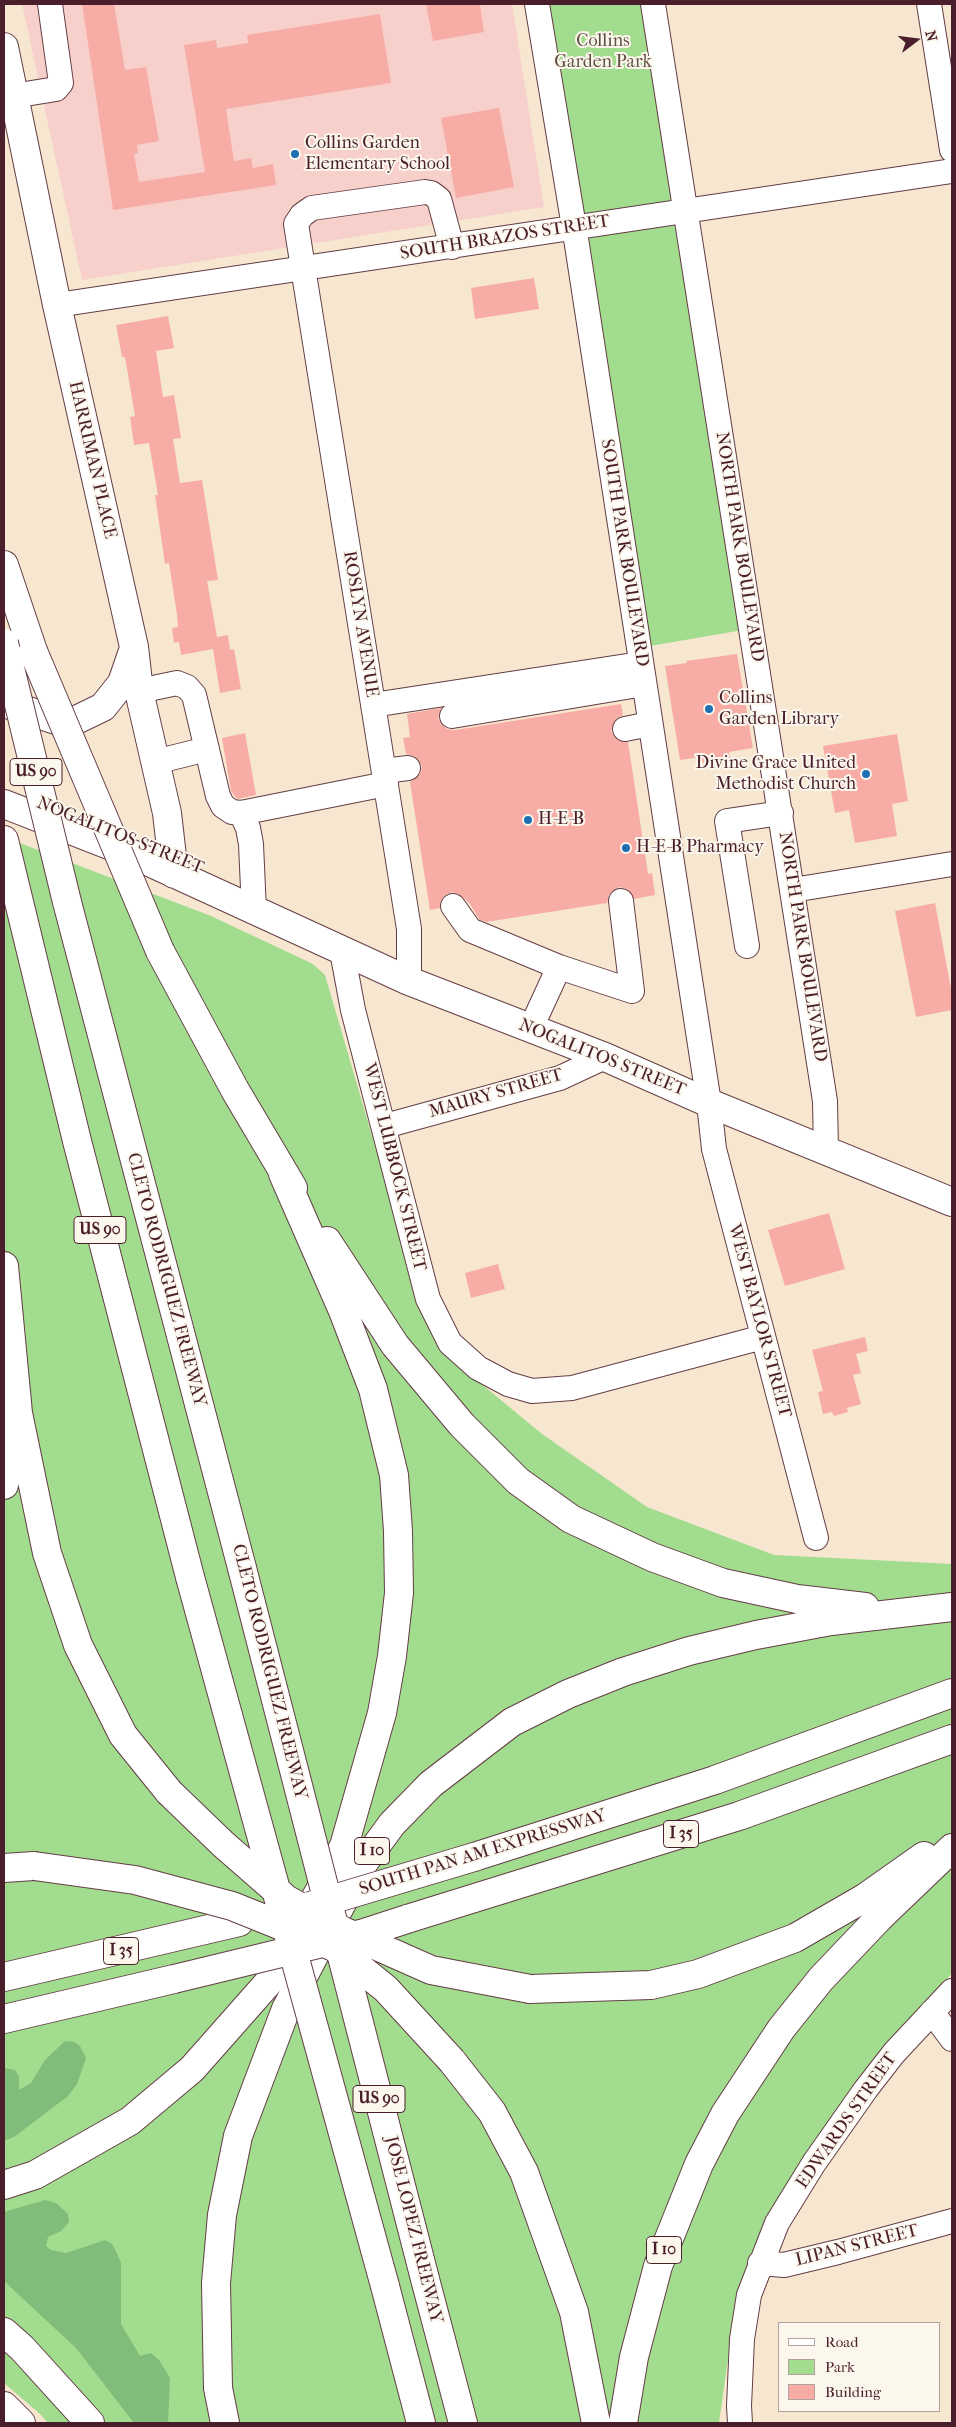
<!DOCTYPE html>
<style>
body{margin:0}
#map{position:relative;width:956px;height:2427px;overflow:hidden;background:#f7e7d1;font-family:"IM FELL French Canon",serif}
canvas{display:block}
.frame{position:absolute;inset:0;border:5px solid #4a1f2b;pointer-events:none}
.legend{position:absolute;left:778px;top:2322px;width:162px;height:90px;box-sizing:border-box;background:#fbf7ec;border:1px solid #b4a19f;margin:0;padding:6px 9px;list-style:none;font-size:15px;color:#4a1f2b}
.legend li{display:flex;align-items:center;gap:10px;height:25px}
.legend b{width:25px;border:1px solid #b4a19f}
.north{position:absolute;left:891px;top:15px;width:50px;height:50px;-webkit-text-stroke:4px #fbf7ec;paint-order:stroke;rotate:75deg;font-size:14px;font-weight:700;line-height:20px;text-align:center;color:#4a1f2b}
.north::after{content:'';display:block;margin:auto;width:18px;height:22px;background:#4a1f2b;clip-path:polygon(50% 0,100% 100%,50% 72%,0 100%)}
</style>
<div id="map">
<canvas width="956" height="2427"></canvas>
<div class="frame"></div>
<ul class="legend">
<li><b style="height:6px;background:#fff"></b>Road</li>
<li><b style="height:14px;background:#a1dc8f"></b>Park</li>
<li><b style="height:14px;background:#f7ada6"></b>Building</li>
</ul>
<div class="north">N</div>
</div>
<script>
const g = document.querySelector('canvas').getContext('2d');
g.lineJoin = 'round';
function fillPath(path, color) { g.fillStyle = color; g.fill(path, 'evenodd'); }
const shape = rows => new Path2D(rows.map(r => 'M' + r).join(''));
function stroke(path, color, width, dash) { g.strokeStyle = color; g.lineWidth = width; g.lineCap = dash ? 'butt' : 'round'; g.setLineDash(dash || []); g.stroke(path); }
function drawText(font, color, halo, rows, align = 'center') {
  g.font = font + ' "IM FELL French Canon",serif'; g.lineWidth = 4; g.setLineDash([]); g.textBaseline = 'middle'; g.strokeStyle = halo; g.fillStyle = color; for (const [text, x, y, turn = 0] of rows) {
    g.save(); g.translate(x, y); g.rotate((+turn || 0) * Math.PI / 180); g.textAlign = isNaN(turn) ? turn : align; if (halo) g.strokeText(text, 0, 0); g.fillText(text, 0, 0); g.restore();
  }
}
fillPath(shape([
 [22,4,512,4,544,207,82,280]
]), '#f7d0cb');
fillPath(shape([
 [546,4,644,4,743,630,650,646],
 [4,837,211,916,313,964,325,975,427,1324,441,1346,473,1377,542,1434,647,1507,774,1555,952,1564,952,1973,858,2078,770,2212,753,2252,735,2309,719,2423,48,2423,40,2414,4,2383]
]), '#a1dc8f');
fillPath(shape([
 [65,2041,74,2042,80,2046,86,2058,77,2084,68,2096,14,2137,4,2141,4,2068,15,2070,19,2077,19,2090,31,2083,45,2060],
 [45,2200,56,2203,68,2214,69,2222,61,2231,48,2237,46,2246,51,2250,66,2253,105,2240,112,2244,116,2251,121,2263,121,2324,140,2356,151,2353,159,2360,170,2378,168,2423,134,2423,76,2348,4,2281,4,2212]
]), '#80bc7a');
fillPath(shape([
 [82,4,114,4,125,70,146,67,159,141,137,145,138,153,134,154,139,182,205,172,184,45,216,40,217,48,248,43,247,35,380,14,391,83,226,109,234,161,251,158,253,168,273,164,276,185,113,210],
 [426,4,480,4,484,32,433,41],
 [499,108,514,187,456,198,441,118],
 [534,278,539,309,475,319,471,288],
 [168,316,174,348,156,351,163,397,174,395,181,438,173,439,180,483,202,480,218,580,207,581,217,637,228,635,230,650,234,649,241,689,220,693,213,649,181,655,179,642,174,643,172,628,178,627,177,615,169,563,165,564,155,495,158,495,149,443,134,445,130,417,135,416,125,357,122,357,116,325],
 [737,654,753,748,729,752,730,759,703,763,701,757,680,760,665,666,687,663,686,661],
 [621,704,623,715,616,719,611,731,615,738,628,742,648,874,652,873,655,895,634,899,627,889,619,887,609,895,607,903,486,922,479,919,470,904,464,898,452,892,445,895,441,900,440,908,430,910,410,782,420,774,422,766,414,756,406,754,403,738,410,737,407,714,441,708,438,718,441,724,447,729,455,730],
 [245,733,256,795,237,799,231,791,222,738],
 [897,734,908,801,892,804,897,836,855,843,849,810,835,813,823,746],
 [935,903,952,994,952,1010,916,1017,895,911],
 [829,1213,845,1269,785,1286,768,1230],
 [498,1264,505,1289,471,1298,465,1273],
 [865,1337,868,1351,856,1354,861,1373,853,1375,861,1404,847,1408,848,1412,834,1416,832,1412,823,1414,818,1392,823,1391,812,1350]
]), '#f7ada6');
const minor = shape([
 [537,4,577,245,709,1103,714,1149,816,1538],
 [653,4,825,1101,826,1151],
 [929,4,952,150],
 [13,96,56,89,61,83,50,4],
 [57,305,952,171],
 [139,691,177,683,187,687,194,695,218,796,223,806,232,812,241,813,386,784],
 [373,705,640,664],
 [452,716,644,684],
 [625,729,650,724],
 [155,762,207,749],
 [384,771,408,768],
 [241,813,248,828,251,844,254,911],
 [793,890,952,864],
 [453,906,470,930,559,967],
 [747,946,727,821,781,813],
 [342,951,353,1010,428,1299,450,1343,478,1368,508,1384,532,1391,572,1388,763,1337],
 [409,981,409,929,296,224,302,215,312,208,425,192,431,193,439,199,452,247],
 [531,1028,559,967,632,991,621,901],
 [385,1126,560,1078,605,1057],
 [932,2012,952,2039],
 [760,2263,784,2265,838,2252,952,2221],
 [740,2423,739,2406,742,2339,749,2295,777,2223,814,2163,866,2089,894,2053,952,1991]
]);
const major = shape([
 [4,47,57,305,134,647,139,691,167,813,174,874],
 [4,703,68,724,103,707,122,683,133,651],
 [4,804,132,854,409,981,605,1057,709,1103,952,1202],
 [4,2406,21,2423]
]);
const highway = shape([
 [4,565,33,651],
 [4,840,77,1141,190,1577],
 [67,902,242,1568],
 [160,951,235,1090,293,1188],
 [283,1174,343,1311,373,1389,394,1475,398,1531,399,1593,392,1656,382,1713,344,1846,315,1899],
 [327,1241,395,1345,462,1425,518,1481,571,1519,652,1557,723,1583,797,1599,865,1607],
 [4,1266,18,1413,47,1553,78,1645,123,1735,169,1792],
 [4,1485,16,1424],
 [474,1857,715,1780,952,1693],
 [4,1868,34,1866],
 [407,1919,739,1816,952,1739],
 [4,1977,239,1922],
 [530,1989,651,1985,698,1974,795,1938,866,1897,924,1856],
 [4,2019,174,1979],
 [452,2061,492,2112,524,2172,574,2312,596,2423],
 [4,2185,35,2175,130,2121,192,2069,268,1983,294,1937],
 [425,2279,463,2423],
 [385,2286,421,2423],
 [4,2332,22,2348,90,2423],
 [225,2423,218,2388,216,2283,222,2215,238,2136,286,2009,362,1865,392,1824,431,1784,512,1722,568,1694,623,1672,689,1651,756,1635,831,1621,952,1607],
 [623,2423,634,2357,658,2266,699,2164,725,2114,781,2029,821,1979,879,1918,952,1848]
]);
stroke(minor, '#643d44', 26);
stroke(major, '#643d44', 30);
stroke(highway, '#643d44', 30);
stroke(minor, '#fff', 24);
stroke(major, '#fff', 28);
stroke(highway, '#fff', 28);
const highwayBridge = shape([
 [4,643,67,902],
 [33,651,160,951],
 [242,1568,425,2279],
 [190,1577,385,2286],
 [169,1792,223,1844,286,1899,343,1931,431,1970,530,1989],
 [34,1866,135,1880,232,1906,334,1947,386,1989,452,2061],
 [310,1906,474,1857],
 [174,1979,364,1933,407,1919]
]);
stroke(highwayBridge, '#643d44', 30, []);
stroke(highwayBridge, '#fff', 28);
for (const [x, y, r, color] of [
 [295,154,5,"#1f6fb2"],
 [709,709,5,"#1f6fb2"],
 [866,774,5,"#1f6fb2"],
 [528,820,5,"#1f6fb2"],
 [626,848,5,"#1f6fb2"]
]) { const dot = new Path2D(); dot.arc(x, y, r, 0, 2 * Math.PI); g.fillStyle = color; g.fill(dot); stroke(dot, '#fbf7ec', 2); }
for (const [x, y, w] of [
 [36,772,52],
 [100,1230,52],
 [681,1834,35],
 [372,1851,35],
 [121,1951,35],
 [379,2099,52],
 [664,2250,35]
]) { const box = new Path2D(); box.roundRect(x - w / 2, y - 13.5, w, 27, 4); g.fillStyle = '#fbf7ec'; g.fill(box); stroke(box, '#4a1f2b', 1); }
drawText('bold 16px', '#4a1f2b', null, [
 ["US 90",36,772],
 ["US 90",100,1230],
 ["I 35",681,1834],
 ["I 10",372,1851],
 ["I 35",121,1951],
 ["US 90",379,2099],
 ["I 10",664,2250]
]);
drawText('18px', '#604e44', '#fbf7ec', [
 ["Collins",603,42],
 ["Garden Park",603,63]
]);
drawText('18px', '#4a1f2b', '#fbf7ec', [
 ["Collins Garden",305,144],
 ["Elementary School",305,165],
 ["Collins",719,699],
 ["Garden Library",719,720],
 ["Divine Grace United",856,764,"right"],
 ["Methodist Church",856,785,"right"],
 ["H-E-B",538,820],
 ["H-E-B Pharmacy",636,848]
], 'left');
drawText('18px', '#4a1f2b', '#fbf7ec', [
 ["SOUTH BRAZOS STREET",505,238,-9],
 ["HARRIMAN PLACE",92,460,77],
 ["NORTH PARK BOULEVARD",739,547,81],
 ["SOUTH PARK BOULEVARD",624,553,81],
 ["ROSLYN AVENUE",360,624,81],
 ["NOGALITOS STREET",120,836,22],
 ["NORTH PARK BOULEVARD",802,947,81],
 ["NOGALITOS STREET",602,1058,22],
 ["MAURY STREET",496,1094,-16],
 ["WEST LUBBOCK STREET",394,1167,76],
 ["CLETO RODRIGUEZ FREEWAY",166,1280,75],
 ["WEST BAYLOR STREET",759,1321,75],
 ["CLETO RODRIGUEZ FREEWAY",269,1672,76],
 ["SOUTH PAN AM EXPRESSWAY",483,1853,-17],
 ["EDWARDS STREET",847,2121,-55],
 ["JOSE LOPEZ FREEWAY",413,2230,76],
 ["LIPAN STREET",857,2246,-14]
]);
</script>
